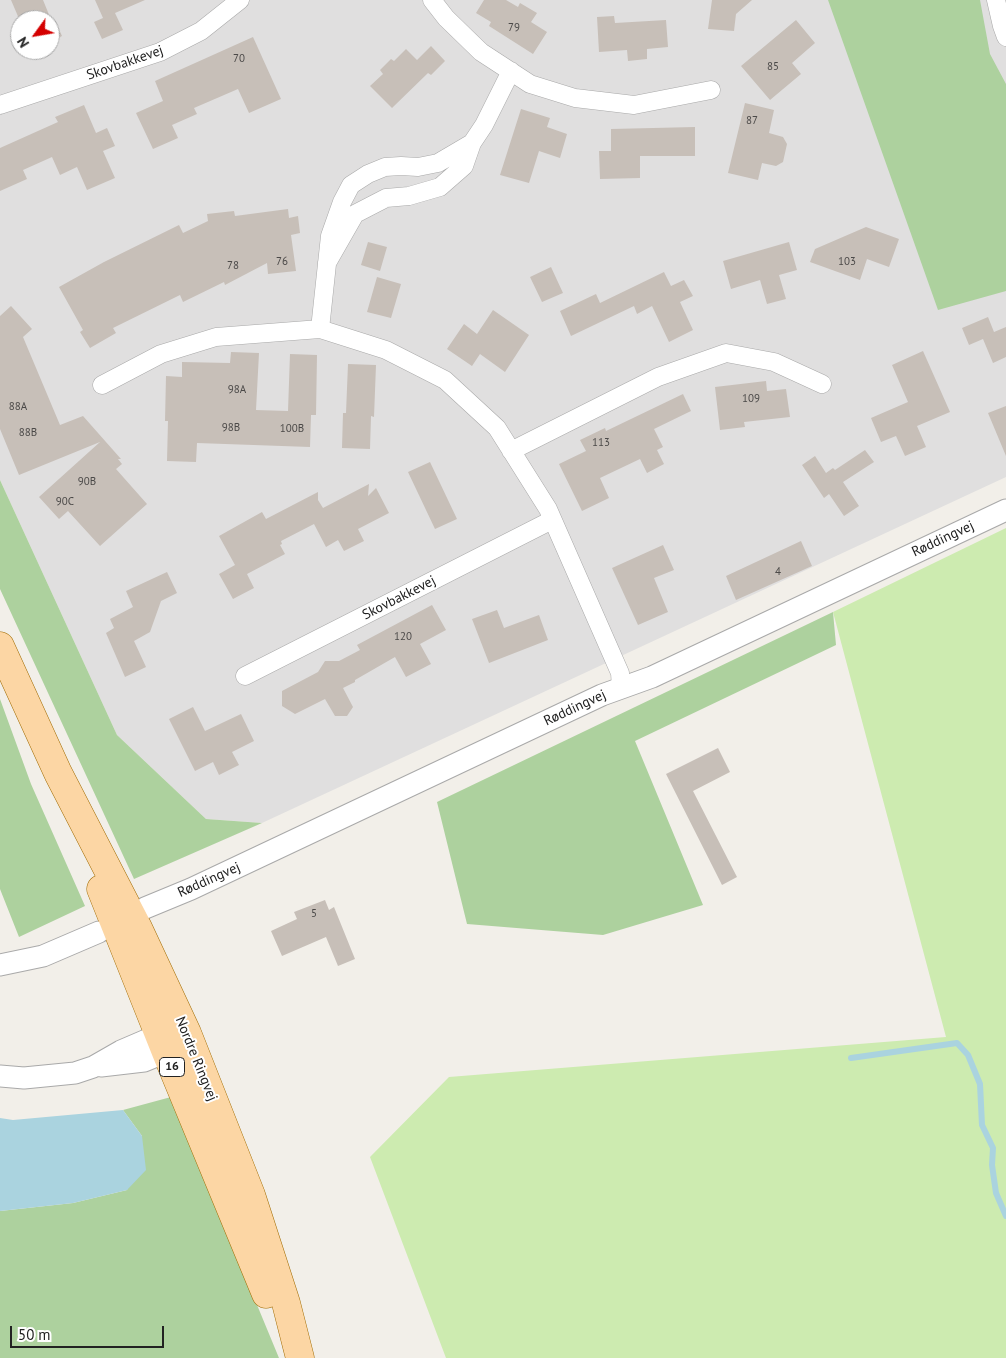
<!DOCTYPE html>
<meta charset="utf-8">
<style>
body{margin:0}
#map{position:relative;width:1006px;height:1358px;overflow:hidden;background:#f2efe9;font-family:"PT Sans",sans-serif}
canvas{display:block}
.north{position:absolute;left:10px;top:10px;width:50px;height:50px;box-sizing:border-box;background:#fff;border:1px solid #a7a7a7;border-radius:50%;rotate:238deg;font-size:14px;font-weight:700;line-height:20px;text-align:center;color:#222}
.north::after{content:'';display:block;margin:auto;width:18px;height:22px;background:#d40000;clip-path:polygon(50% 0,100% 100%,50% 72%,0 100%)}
.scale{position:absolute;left:10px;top:1326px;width:154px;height:22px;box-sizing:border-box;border:2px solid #222;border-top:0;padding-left:6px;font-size:15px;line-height:18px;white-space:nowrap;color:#222;-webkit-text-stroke:4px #fff;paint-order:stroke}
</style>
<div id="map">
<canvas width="1006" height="1358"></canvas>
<div class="north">N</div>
<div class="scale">50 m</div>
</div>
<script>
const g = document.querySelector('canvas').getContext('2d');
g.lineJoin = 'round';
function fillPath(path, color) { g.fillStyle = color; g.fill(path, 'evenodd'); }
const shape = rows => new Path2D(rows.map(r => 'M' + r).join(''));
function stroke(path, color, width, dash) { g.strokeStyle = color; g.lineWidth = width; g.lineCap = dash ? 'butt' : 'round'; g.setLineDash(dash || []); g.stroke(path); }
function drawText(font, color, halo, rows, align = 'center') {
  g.font = font + ' "PT Sans",sans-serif'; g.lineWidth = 4; g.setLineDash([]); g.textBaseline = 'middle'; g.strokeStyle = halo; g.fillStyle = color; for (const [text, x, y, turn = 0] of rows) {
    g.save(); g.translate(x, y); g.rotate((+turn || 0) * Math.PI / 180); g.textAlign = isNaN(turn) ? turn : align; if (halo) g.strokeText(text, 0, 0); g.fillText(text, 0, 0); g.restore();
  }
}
fillPath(shape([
 [0,0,1006,0,1006,477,262,823,206,819,117,735,0,480],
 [20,20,50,20,50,50,20,50]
]), '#e0dfdf');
fillPath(shape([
 [1006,528,1006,1358,446,1358,370,1157,449,1077,946,1037,833,612]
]), '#cdebb0');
fillPath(shape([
 [828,0,980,0,990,54,1006,84,1006,291,938,310],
 [0,480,117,735,206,819,262,823,134,879,0,589],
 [833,612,836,645,635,741,703,905,603,935,467,924,437,802],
 [0,699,31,784,85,906,19,937,0,889],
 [171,1097,279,1358,0,1358,0,1211,73,1203,127,1190,142,1136,123,1110]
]), '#add19e');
fillPath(shape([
 [123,1110,142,1136,146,1170,127,1190,73,1203,0,1211,0,1118,13,1120]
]), '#aad3df');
stroke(shape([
 [851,1058,957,1043,968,1055,980,1084,982,1125,993,1148,992,1165,996,1193,1006,1216]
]), '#aad3df', 6);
fillPath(shape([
 [11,0,43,0,52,22,55,21,62,36,50,42,50,20,20,21],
 [95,0,145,0,115,13,123,30,102,39,94,22,103,18],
 [484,0,506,0,518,7,520,3,537,13,531,22,547,32,533,54,489,26,491,22,476,13],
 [712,0,752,0,736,14,734,31,708,29],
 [614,16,615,23,666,20,668,47,647,49,647,59,628,61,627,50,599,52,597,17],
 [796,20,815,43,792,63,801,74,770,100,741,66],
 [253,37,281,99,249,113,238,89,194,108,197,114,172,125,178,138,153,149,136,113,163,101,155,81],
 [431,46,445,61,431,75,428,73,392,108,370,86,383,74,380,70,391,59,394,61,406,49,417,60],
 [745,103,774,110,769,133,783,137,787,144,783,162,776,166,762,163,758,180,728,173],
 [84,105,96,133,107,128,115,146,103,151,115,178,87,190,77,167,60,175,52,157,23,170,27,179,0,191,0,148,58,122,55,117],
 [521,109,550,118,547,127,567,134,560,158,539,151,529,183,500,175],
 [695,127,695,156,640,156,640,178,600,179,599,151,611,151,611,129],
 [288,209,289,218,298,216,300,233,291,235,296,271,268,274,267,263,225,285,224,282,183,302,180,295,113,328,116,333,90,348,80,332,83,330,59,287,104,262,179,225,183,233,208,221,207,214,234,211,235,216],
 [866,227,899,239,889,267,867,259,860,280,810,262,815,249],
 [368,242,387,247,380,271,361,265],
 [789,242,797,270,779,275,786,299,767,304,760,280,731,289,723,261],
 [551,267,563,293,542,302,530,277],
 [664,272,671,286,684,280,693,296,680,302,693,330,669,342,652,306,637,314,634,306,571,336,560,311,596,294,600,303],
 [377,277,401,284,391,318,367,312],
 [11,306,32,329,23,337,60,425,83,416,121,459,118,459,122,464,116,469,147,504,100,546,68,511,59,519,39,497,100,442,19,475,0,429,0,316],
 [493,310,529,335,505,372,480,354,472,366,447,349,464,324,477,334],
 [988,317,994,332,1006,327,1006,357,993,363,983,339,969,345,962,328],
 [923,351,950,412,917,426,926,447,905,456,896,436,881,442,871,418,908,402,892,365],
 [231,352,259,353,256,410,288,411,290,354,317,355,316,415,311,415,310,447,197,443,196,462,167,461,168,421,165,421,166,376,182,377,182,362,230,363],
 [348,364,376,365,374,417,371,416,370,449,342,448,343,413,346,413],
 [766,381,767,391,786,389,790,417,744,422,745,427,720,430,715,387],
 [683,394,691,411,654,429,663,447,657,450,664,464,647,473,640,459,600,478,609,498,582,511,559,464,586,451,580,440,605,428,606,431],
 [1006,406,1006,456,988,413],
 [865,450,874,462,843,482,859,506,844,516,829,494,824,498,802,465,815,456,826,473,833,468,835,470],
 [430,462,457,519,435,529,408,472],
 [369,484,368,496,376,488,389,513,358,529,364,541,344,551,338,540,326,547,314,524,281,541,282,544,280,545,285,554,247,574,254,588,233,599,219,574,235,565,219,536,262,512,266,519,318,492,318,500,323,508],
 [801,541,812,566,736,600,726,576],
 [663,545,674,570,654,578,668,612,638,625,612,568],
 [167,572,177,593,161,601,150,632,134,641,146,667,125,677,106,633,114,628,110,619,133,607,126,591],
 [432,605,446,630,420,644,431,664,406,677,395,657,355,680,355,682,343,688,353,707,347,716,335,716,325,699,295,714,282,706,282,691,318,672,325,661,339,661,360,650,357,645],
 [497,610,504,628,539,615,548,640,489,663,472,619],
 [193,707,205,731,241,714,254,741,232,752,239,765,219,775,213,762,195,771,169,719],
 [718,748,730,772,693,791,737,877,722,885,666,774],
 [325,900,329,910,334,907,355,959,338,966,326,937,282,956,271,931,297,919,294,912]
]), '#c7bfb8');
const minor = shape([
 [432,0,446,18,481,52,530,84,575,98,634,105,711,90],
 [996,0,1002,26,1006,37],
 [0,105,160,52,201,31,240,0],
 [327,263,355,214,386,198,409,196,440,187,464,166,472,143,484,125,511,71],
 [320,329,330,236,342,202,351,185,368,174,385,167,401,166,418,167,438,163,472,143],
 [102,385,161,354,216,337,320,329,386,350,445,380,497,428,548,509,620,673,621,688],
 [511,451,658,377,726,353,774,362,822,384],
 [245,676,552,520]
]);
const tertiary = shape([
 [145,908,191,889,602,695,652,677,1006,510],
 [0,965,43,956,99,932],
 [101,1066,144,1061,166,1052,177,1042],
 [0,1076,24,1078,75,1073,93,1067,121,1051,149,1039,159,1035,174,1034]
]);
const primary = shape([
 [0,646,58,773,138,928,187,1033,251,1195,286,1303,300,1358],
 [101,889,166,1052,266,1294]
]);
stroke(minor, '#a9a9a9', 19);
stroke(tertiary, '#a9a9a9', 23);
stroke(primary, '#a06b00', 29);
stroke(minor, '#fff', 18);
stroke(tertiary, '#fff', 21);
stroke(primary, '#fcd6a4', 28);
drawText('11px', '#4b4948', null, [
 ["79",514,28],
 ["70",239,59],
 ["85",773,67],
 ["87",752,121],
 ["76",282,262],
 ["103",847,262],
 ["78",233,266],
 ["98A",237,390],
 ["109",751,399],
 ["88A",18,407],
 ["98B",231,428],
 ["100B",292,429],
 ["88B",28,433],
 ["113",601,443],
 ["90B",87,482],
 ["90C",65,502],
 ["4",778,572],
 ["120",403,637],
 ["5",314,914]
]);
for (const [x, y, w] of [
 [172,1067,25]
]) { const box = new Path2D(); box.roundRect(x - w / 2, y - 9.5, w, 19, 4); g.fillStyle = '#fff'; g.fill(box); stroke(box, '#222', 1); }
drawText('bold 12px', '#222', null, [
 ["16",172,1067]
]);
drawText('14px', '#222', '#fff', [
 ["Skovbakkevej",125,63,-19],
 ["Røddingvej",943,539,-25],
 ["Skovbakkevej",399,598,-27],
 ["Røddingvej",575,708,-25],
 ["Røddingvej",209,880,-24],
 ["Nordre Ringvej",196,1059,68]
]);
</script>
